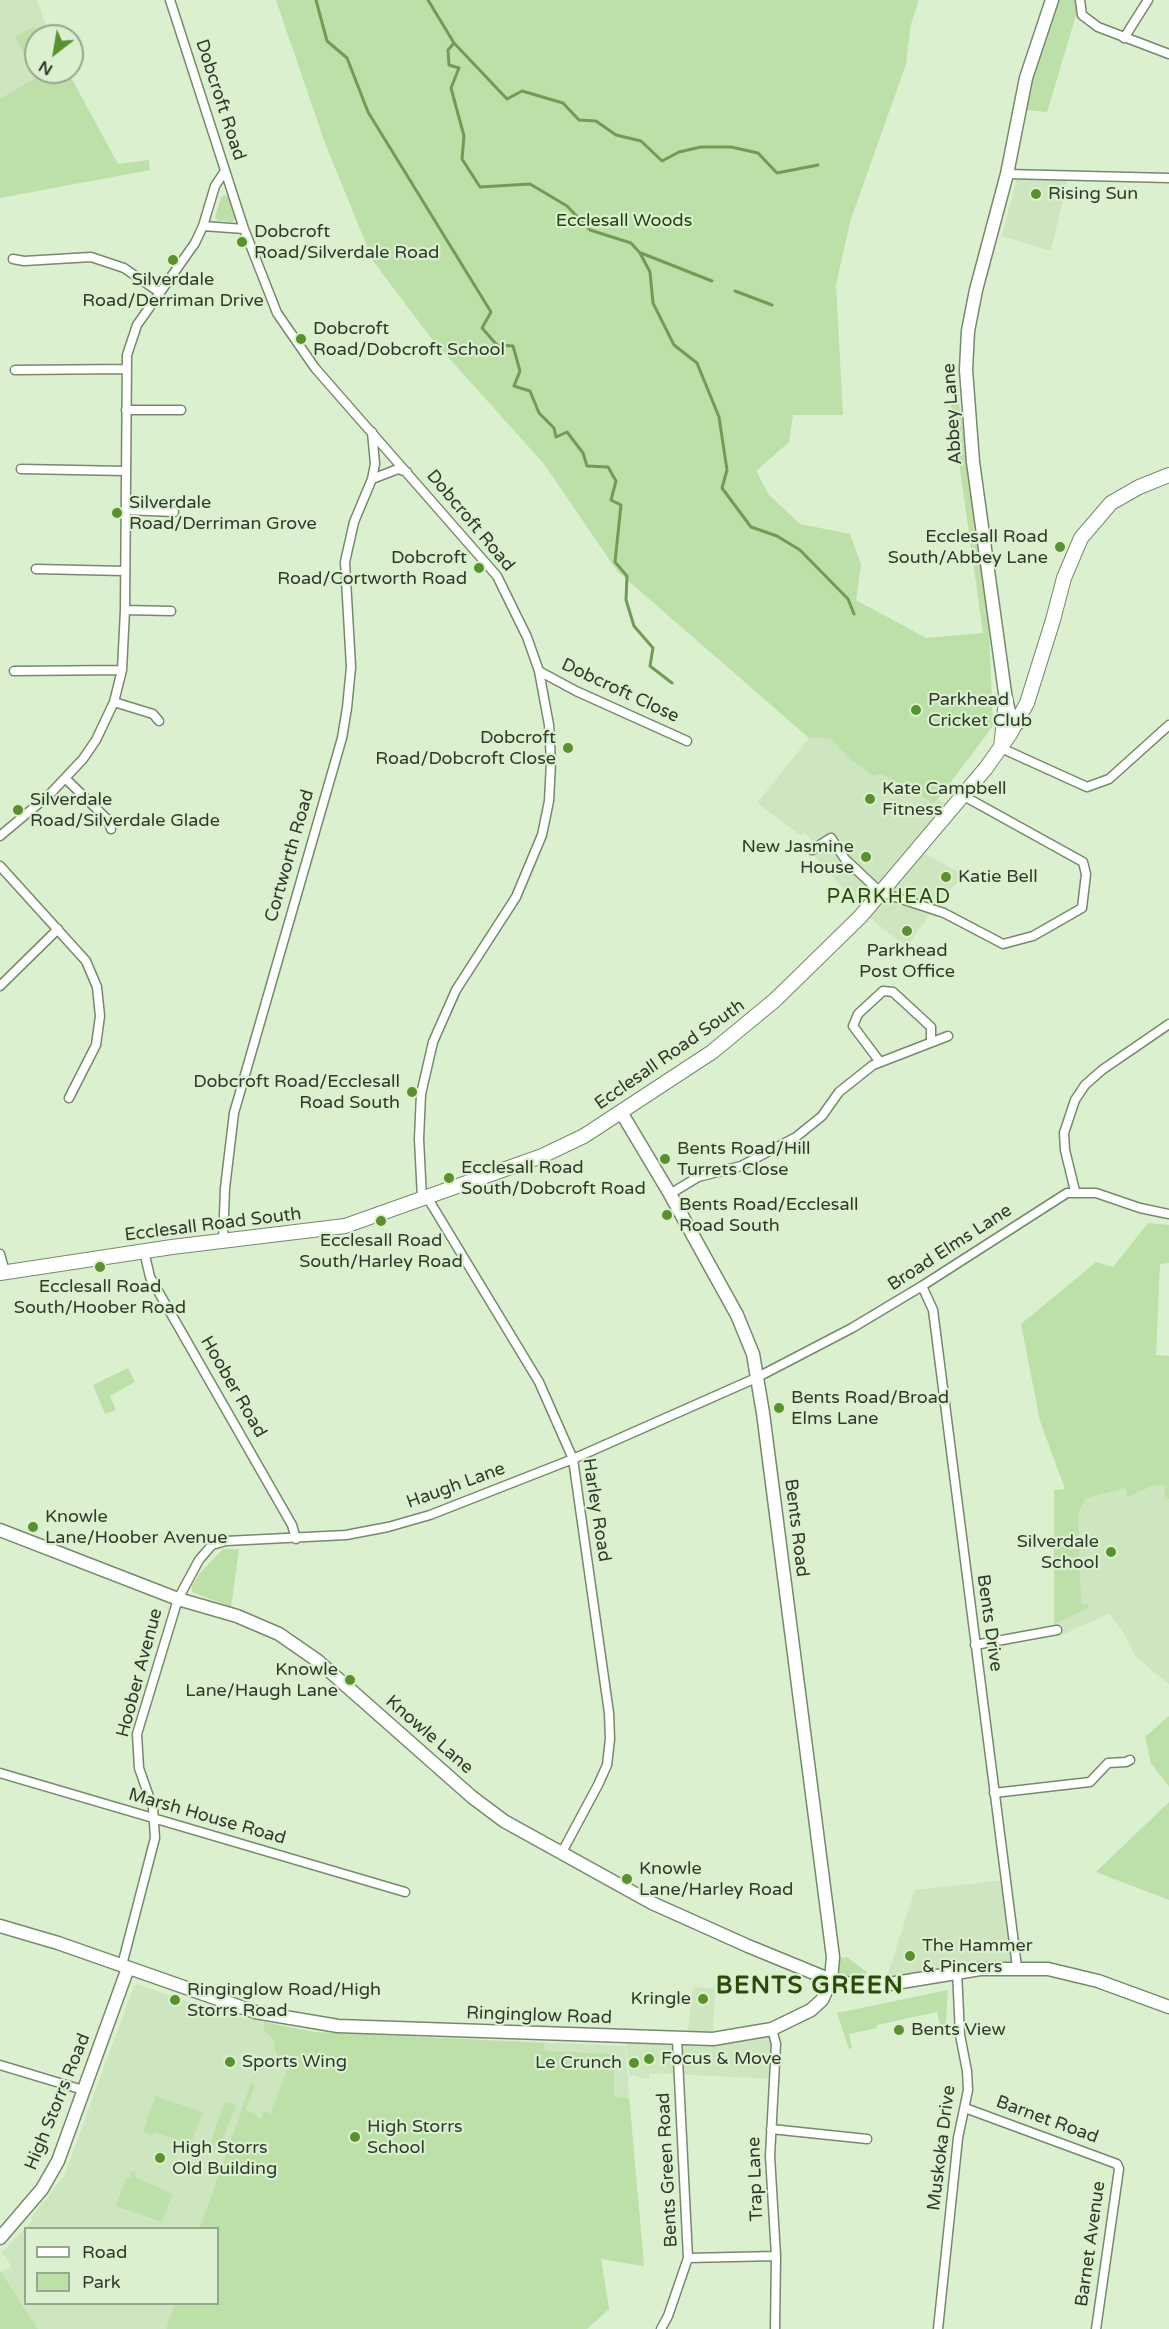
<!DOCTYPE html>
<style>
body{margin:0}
#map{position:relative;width:1169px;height:2329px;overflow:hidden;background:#dbf0cf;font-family:"Varela Round",sans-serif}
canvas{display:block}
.legend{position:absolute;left:24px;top:2227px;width:195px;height:78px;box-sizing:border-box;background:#dbf0cf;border:2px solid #97a78e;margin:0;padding:8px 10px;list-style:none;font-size:18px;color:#31392c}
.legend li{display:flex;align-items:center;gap:12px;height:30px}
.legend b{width:30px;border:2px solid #97a78e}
.north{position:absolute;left:24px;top:24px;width:60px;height:60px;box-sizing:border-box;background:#dbf0cf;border:2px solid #97a78e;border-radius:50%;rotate:211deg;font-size:16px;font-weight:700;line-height:24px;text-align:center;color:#31392c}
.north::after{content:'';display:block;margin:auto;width:21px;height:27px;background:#59912c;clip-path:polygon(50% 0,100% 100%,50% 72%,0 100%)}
</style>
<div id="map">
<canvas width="1169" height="2329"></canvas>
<ul class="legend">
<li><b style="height:8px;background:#fff"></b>Road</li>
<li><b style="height:16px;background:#bddfa8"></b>Park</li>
</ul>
<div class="north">N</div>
</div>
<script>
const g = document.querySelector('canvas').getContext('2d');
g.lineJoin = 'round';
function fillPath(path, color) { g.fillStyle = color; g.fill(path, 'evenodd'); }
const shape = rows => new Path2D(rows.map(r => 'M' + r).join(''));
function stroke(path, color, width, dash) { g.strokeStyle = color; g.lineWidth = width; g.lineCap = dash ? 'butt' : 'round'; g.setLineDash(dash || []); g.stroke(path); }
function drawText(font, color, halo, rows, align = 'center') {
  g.font = font + ' "Varela Round",sans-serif'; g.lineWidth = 4.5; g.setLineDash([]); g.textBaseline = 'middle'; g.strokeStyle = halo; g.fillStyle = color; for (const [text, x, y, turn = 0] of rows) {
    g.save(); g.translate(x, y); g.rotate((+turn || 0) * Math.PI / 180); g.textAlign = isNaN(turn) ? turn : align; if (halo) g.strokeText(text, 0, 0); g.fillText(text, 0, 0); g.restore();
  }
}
fillPath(shape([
 [0,0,37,0,50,36,36,36,36,72,68,72,0,184],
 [1017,176,1068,178,1051,251,1002,236],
 [809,738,830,738,881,774,925,798,932,804,938,799,951,807,916,849,964,875,935,907,907,947,871,919,843,889,814,855,820,850,805,833,800,835,757,803],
 [1169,1485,1169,1684,1136,1657,1123,1632,1109,1614,1057,1637,1054,1624,1054,1490],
 [1005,1880,1017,1967,887,1984,887,1976,915,1890],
 [138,1984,222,2014,314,2032,625,2046,644,2266,601,2259,609,2309,587,2329,38,2329,1,2272,11,2267,7,2258,1,2253,32,2221,31,2217,64,2176,134,1986],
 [26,2228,218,2228,218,2304,26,2304],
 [693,1987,715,1988,713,2038,772,2029,774,2079,650,2073,649,2079,629,2075,625,2038,687,2039]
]), '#cde6bf');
fillPath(shape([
 [276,0,919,0,911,24,906,64,850,222,836,285,843,415,793,415,789,442,756,471,769,495,800,524,850,534,861,564,856,600,926,638,983,633,951,405,959,404,987,580,993,726,938,799,932,804,925,798,881,774,873,776,851,760,830,738,809,738,617,571,544,464,431,338,373,261,325,143],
 [1058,0,1078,0,1077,12,1047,112,1025,110,1036,59],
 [34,26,40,36,36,36,36,72,41,72,36,75,15,37],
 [46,72,68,72,118,164,149,160,150,170,0,198,0,99],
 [225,195,228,196,235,212,235,219,232,222,218,221,215,217,221,197],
 [1148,1223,1169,1225,1169,1263,1160,1264,1156,1355,1169,1356,1169,1499,1165,1499,1164,1485,1152,1486,1127,1497,1126,1488,1086,1498,1078,1513,1081,1604,1088,1604,1088,1608,1054,1624,1054,1490,1065,1489,1040,1421,1021,1324,1096,1262,1113,1267],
 [128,1368,135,1382,110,1396,116,1410,105,1414,93,1385],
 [223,1549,239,1549,231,1607,192,1592,192,1586,200,1573],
 [1169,1716,1169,1787,1151,1763,1145,1737],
 [1169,1802,1169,1900,1096,1872],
 [847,1957,867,1972,862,1981,847,1979,839,1973,836,1959],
 [948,1990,945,2032,941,2028,937,2012,877,2025,877,2028,849,2034,852,2048,849,2049,837,2013],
 [264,2022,314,2032,544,2043,545,2051,614,2054,614,2097,629,2098,644,2266,601,2259,609,2309,587,2329,166,2329,175,2304,218,2304,218,2228,200,2228,251,2083,255,2085,246,2109,261,2119,264,2111,271,2114,287,2069,286,2057,277,2057,273,2039,264,2030],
 [155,2096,203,2112,191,2144,154,2132,152,2136,143,2132],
 [225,2102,236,2105,224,2137,208,2149],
 [129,2170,136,2173,135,2177,173,2194,162,2222,116,2206,126,2178,132,2178],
 [0,2270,1,2272,38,2329,0,2329]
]), '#bddfa8');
stroke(shape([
 [316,0,327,41,347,58,368,112,491,312,482,328,497,345,513,346,520,371,514,386,530,391,539,413,554,428,556,437,567,432,583,453,587,466,608,467,616,481,611,500,621,505,615,562,627,576,626,600,634,626,653,648,650,666,672,683],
 [428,0,454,43,448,50,449,65,459,68,451,88,464,136,462,159,480,187,530,184,567,206,590,230,631,243,640,253,650,272,653,303,674,345,697,363,719,417,727,470,722,488,751,527,777,536,800,550,848,599,854,614],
 [454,43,507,99,522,91,563,103,579,120,596,121,616,135,641,141,662,161,679,152,701,147,731,147,758,153,777,173,818,165],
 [641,253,712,281],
 [735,291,772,305]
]), '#729c56', 3);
const street = shape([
 [170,0,244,229,277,313,315,368,497,576,527,637,539,671,549,725,551,762,549,801,542,835,516,897,456,990,433,1042,421,1094,419,1139,422,1198],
 [1080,0,1082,15,1098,27,1169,54],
 [1124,38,1148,0],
 [1007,174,1169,178],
 [203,226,244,229],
 [13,259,24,261,91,257,124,268,159,292],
 [15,370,126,369],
 [126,410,181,410],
 [21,469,126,471],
 [372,479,398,469,407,472],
 [125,510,174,512],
 [36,569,125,571],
 [125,610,171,611],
 [14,671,122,670],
 [539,671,576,691,687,741],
 [114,702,153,714,159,721],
 [1001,748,1087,787,1109,779,1169,725],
 [66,779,108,820,111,829],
 [0,836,50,794,83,759,96,740,114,702,122,670,125,610,127,355,137,325,195,243,203,226,215,186,225,171],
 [812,850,831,838,845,859,880,892,944,913,1003,944,1033,936,1082,908,1086,874,1083,862,962,795],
 [0,866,86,961,97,987,100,1016,96,1045,69,1098],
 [0,986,58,929],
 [880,1062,853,1026,858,1014,883,991,893,992,931,1027,931,1041],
 [1075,1191,1065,1150,1064,1133,1075,1100,1085,1085,1102,1070,1169,1024],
 [670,1194,698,1177,741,1166,796,1137,822,1116,839,1092,873,1065,948,1036],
 [427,1197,539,1382,573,1459,609,1713,610,1739,607,1765,598,1785,561,1854],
 [223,1242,225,1188,234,1113,342,738,347,708,351,667,345,562,354,522,372,479,375,464,372,432],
 [144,1251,150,1277,292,1525,296,1539],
 [0,1254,5,1272],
 [922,1286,933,1310,1017,1967],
 [975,1645,1057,1630],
 [0,1773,405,1892],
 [994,1793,1090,1782,1108,1763,1126,1762,1130,1760],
 [122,1965,155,1838,153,1808,139,1768,137,1734,178,1599,199,1560,212,1545,226,1541,346,1535,388,1527,430,1515,573,1459,756,1378,852,1328,922,1286,1067,1193,1096,1193,1140,1208,1169,1214],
 [772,2029,776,2044,770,2156,776,2256,775,2329],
 [0,2065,83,2090],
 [965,2108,1117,2164,1119,2169,1096,2329],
 [771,2129,867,2139],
 [688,2258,776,2256],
 [661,2329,668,2316,688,2258,677,2039],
 [938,2329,958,2138,968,2090,967,2071,960,2035,957,1971]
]);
const secondary = shape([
 [1017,724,1010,715,1006,700,973,462,966,370,968,331,976,290,1007,174,1026,78,1052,0],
 [0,1530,178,1599,237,1616,279,1634,318,1661,472,1797,504,1821,652,1903,748,1946,831,1980,852,1984,883,1985,980,1969,1048,1969,1098,1981,1169,2007],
 [0,1926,58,1943,255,2012,338,2026,713,2039,772,2029,811,2010,822,2000,831,1980,833,1957,763,1413,753,1354,737,1315,670,1194,621,1112],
 [0,2238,42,2189,58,2161,128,1968]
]);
const primary = shape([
 [1001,748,1006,700],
 [0,1273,172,1247,345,1226,542,1156,584,1136,712,1052,775,1000,860,917,986,768,1010,734,1027,703,1053,620,1064,578,1081,538,1111,503,1139,487,1169,475]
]);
stroke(street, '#77896c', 11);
stroke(secondary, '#77896c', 15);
stroke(primary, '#77896c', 16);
stroke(street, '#fff', 8);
stroke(secondary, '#fff', 12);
stroke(primary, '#fff', 14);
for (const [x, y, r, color] of [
 [1036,194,6,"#59912c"],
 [242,242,6,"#59912c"],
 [173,260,6,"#59912c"],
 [301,339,6,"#59912c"],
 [117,513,6,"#59912c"],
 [1060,547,6,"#59912c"],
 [479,568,6,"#59912c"],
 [916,710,6,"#59912c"],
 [568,748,6,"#59912c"],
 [870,799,6,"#59912c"],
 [18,810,6,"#59912c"],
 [866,857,6,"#59912c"],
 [946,877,6,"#59912c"],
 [907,931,6,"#59912c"],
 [412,1092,6,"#59912c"],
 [665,1159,6,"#59912c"],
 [449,1178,6,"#59912c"],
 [667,1215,6,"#59912c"],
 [381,1221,6,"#59912c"],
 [100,1267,6,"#59912c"],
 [779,1408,6,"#59912c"],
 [33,1527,6,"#59912c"],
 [1111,1552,6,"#59912c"],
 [350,1680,6,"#59912c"],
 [627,1879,6,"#59912c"],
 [910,1956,6,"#59912c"],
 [703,1999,6,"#59912c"],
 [175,2000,6,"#59912c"],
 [899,2030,6,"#59912c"],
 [649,2059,6,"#59912c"],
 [230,2062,6,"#59912c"],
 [634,2063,6,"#59912c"],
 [355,2137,6,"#59912c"],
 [160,2158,6,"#59912c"]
]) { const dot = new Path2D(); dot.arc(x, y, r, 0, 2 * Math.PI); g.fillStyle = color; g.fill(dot); stroke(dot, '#dbf0cf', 2); }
drawText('18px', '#31392c', '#dbf0cf', [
 ["Dobcroft Road",220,100,72],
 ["Abbey Lane",953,414,-94],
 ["Dobcroft Road",470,521,50],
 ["Dobcroft Close",620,691,25],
 ["Cortworth Road",290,856,-74],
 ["Ecclesall Road South",670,1055,-35],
 ["Ecclesall Road South",213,1225,-7],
 ["Broad Elms Lane",950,1248,-33],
 ["Hoober Road",233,1387,60],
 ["Haugh Lane",456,1486,-20],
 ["Harley Road",596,1510,81],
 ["Bents Road",796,1528,83],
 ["Bents Drive",989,1623,82],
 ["Hoober Avenue",140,1673,-75],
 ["Knowle Lane",429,1735,41],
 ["Marsh House Road",207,1817,16],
 ["Ringinglow Road",539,2016,2],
 ["High Storrs Road",58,2102,-68],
 ["Barnet Road",1047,2120,20],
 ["Muskoka Drive",942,2148,-83],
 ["Bents Green Road",668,2170,-93],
 ["Trap Lane",756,2179,-92],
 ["Barnet Avenue",1091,2244,-82]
]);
drawText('18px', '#31392c', '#dbf0cf', [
 ["Rising Sun",1048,194],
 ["Dobcroft",254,232],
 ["Road/Silverdale Road",254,253],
 ["Silverdale",173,280,"center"],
 ["Road/Derriman Drive",173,301,"center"],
 ["Dobcroft",313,329],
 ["Road/Dobcroft School",313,350],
 ["Silverdale",129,503],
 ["Road/Derriman Grove",129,524],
 ["Ecclesall Road",1048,537,"right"],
 ["South/Abbey Lane",1048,558,"right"],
 ["Dobcroft",467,558,"right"],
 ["Road/Cortworth Road",467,579,"right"],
 ["Parkhead",928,700],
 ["Cricket Club",928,721],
 ["Dobcroft",556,738,"right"],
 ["Road/Dobcroft Close",556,759,"right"],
 ["Kate Campbell",882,789],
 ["Fitness",882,810],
 ["Silverdale",30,800],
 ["Road/Silverdale Glade",30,821],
 ["New Jasmine",854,847,"right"],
 ["House",854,868,"right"],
 ["Katie Bell",958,877],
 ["Parkhead",907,951,"center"],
 ["Post Office",907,972,"center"],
 ["Dobcroft Road/Ecclesall",400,1082,"right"],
 ["Road South",400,1103,"right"],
 ["Bents Road/Hill",677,1149],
 ["Turrets Close",677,1170],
 ["Ecclesall Road",461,1168],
 ["South/Dobcroft Road",461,1189],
 ["Bents Road/Ecclesall",679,1205],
 ["Road South",679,1226],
 ["Ecclesall Road",381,1241,"center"],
 ["South/Harley Road",381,1262,"center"],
 ["Ecclesall Road",100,1287,"center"],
 ["South/Hoober Road",100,1308,"center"],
 ["Bents Road/Broad",791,1398],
 ["Elms Lane",791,1419],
 ["Knowle",45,1517],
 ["Lane/Hoober Avenue",45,1538],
 ["Silverdale",1099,1542,"right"],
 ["School",1099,1563,"right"],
 ["Knowle",338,1670,"right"],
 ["Lane/Haugh Lane",338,1691,"right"],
 ["Knowle",639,1869],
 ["Lane/Harley Road",639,1890],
 ["The Hammer",922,1946],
 ["& Pincers",922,1967],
 ["Ringinglow Road/High",187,1990],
 ["Storrs Road",187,2011],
 ["Kringle",691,1999,"right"],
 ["Bents View",911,2030],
 ["Focus & Move",661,2059],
 ["Sports Wing",242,2062],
 ["Le Crunch",622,2063,"right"],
 ["High Storrs",367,2127],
 ["School",367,2148],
 ["High Storrs",172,2148],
 ["Old Building",172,2169]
], 'left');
drawText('18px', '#25410e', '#dbf0cf', [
 ["Ecclesall Woods",624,221]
]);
g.letterSpacing = '1.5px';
drawText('20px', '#294b09', '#dbf0cf', [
 ["PARKHEAD",889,898]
]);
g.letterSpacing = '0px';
g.letterSpacing = '1.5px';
drawText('bold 24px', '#294b09', '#dbf0cf', [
 ["BENTS GREEN",810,1987]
]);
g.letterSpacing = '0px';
</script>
